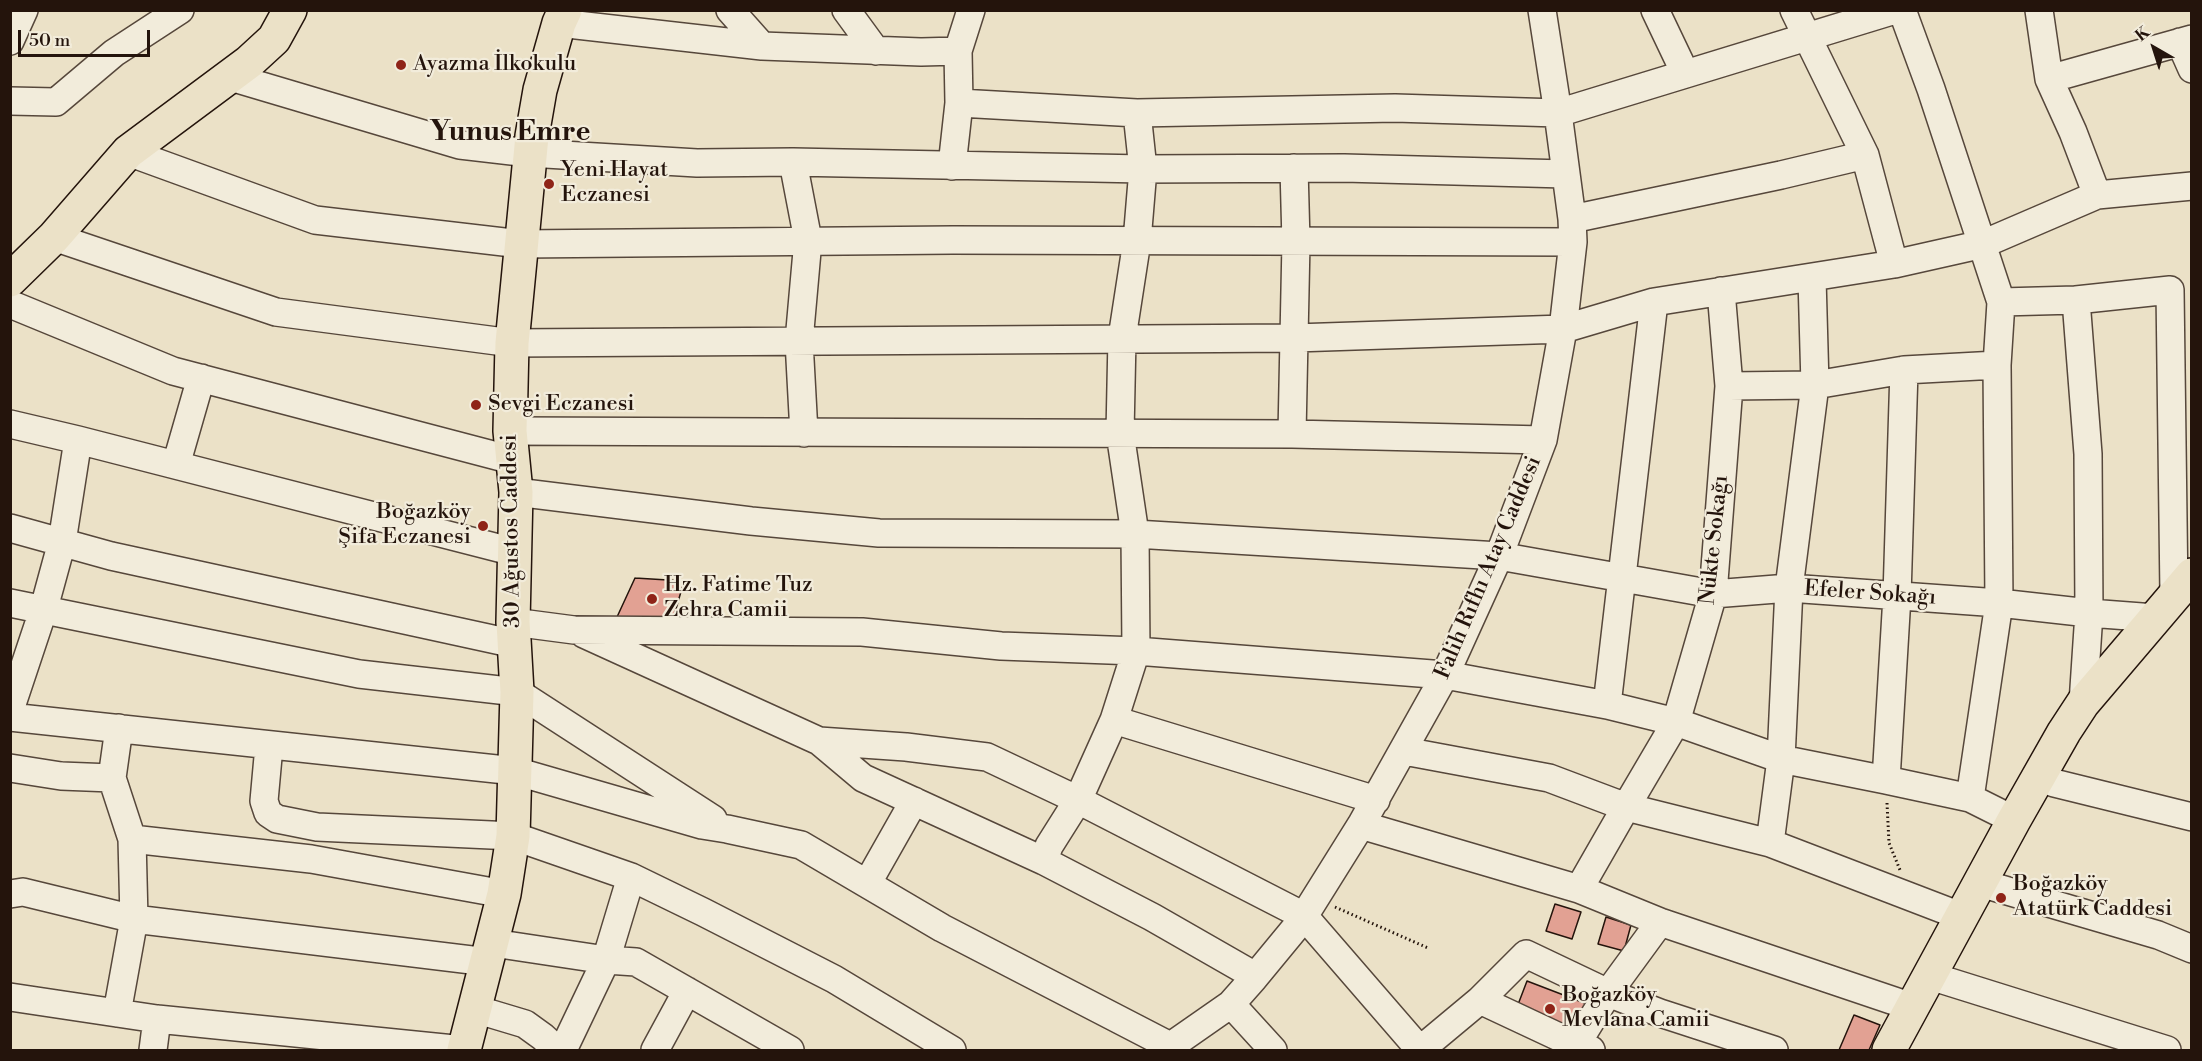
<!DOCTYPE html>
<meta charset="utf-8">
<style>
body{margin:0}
#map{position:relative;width:2202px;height:1061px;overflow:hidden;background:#ebe1c7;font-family:"Libre Bodoni",serif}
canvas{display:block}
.frame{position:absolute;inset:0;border:12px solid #24140c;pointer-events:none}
.north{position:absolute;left:2124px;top:18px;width:60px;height:60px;-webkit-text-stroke:4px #f2ecdb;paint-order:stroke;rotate:321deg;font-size:16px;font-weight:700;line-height:24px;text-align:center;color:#24140c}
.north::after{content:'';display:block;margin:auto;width:21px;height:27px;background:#24140c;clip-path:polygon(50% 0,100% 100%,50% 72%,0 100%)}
.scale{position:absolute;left:18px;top:30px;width:132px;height:27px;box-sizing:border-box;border:3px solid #24140c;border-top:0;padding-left:8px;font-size:18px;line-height:21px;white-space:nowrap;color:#24140c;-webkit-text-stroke:4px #f2ecdb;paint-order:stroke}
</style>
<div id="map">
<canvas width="2202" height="1061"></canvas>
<div class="frame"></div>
<div class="north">K</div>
<div class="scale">50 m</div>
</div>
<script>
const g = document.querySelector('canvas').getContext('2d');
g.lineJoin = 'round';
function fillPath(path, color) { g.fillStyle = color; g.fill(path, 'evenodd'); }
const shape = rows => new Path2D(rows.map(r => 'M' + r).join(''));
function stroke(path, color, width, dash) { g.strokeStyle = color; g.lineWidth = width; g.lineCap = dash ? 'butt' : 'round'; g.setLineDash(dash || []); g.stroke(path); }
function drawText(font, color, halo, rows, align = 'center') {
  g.font = font + ' "Libre Bodoni",serif'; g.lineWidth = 4.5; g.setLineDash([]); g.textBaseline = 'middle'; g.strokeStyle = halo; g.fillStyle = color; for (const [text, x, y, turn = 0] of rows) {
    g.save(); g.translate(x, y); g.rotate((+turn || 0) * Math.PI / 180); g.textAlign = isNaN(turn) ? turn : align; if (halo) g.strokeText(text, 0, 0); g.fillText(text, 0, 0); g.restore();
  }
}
const building = shape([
 [635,578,684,581,672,623,617,617,635,578],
 [1555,904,1581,912,1572,939,1546,931,1555,904],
 [1606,917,1631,925,1624,951,1598,944,1606,917],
 [1527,981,1587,1004,1573,1038,1514,1015,1527,981],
 [1854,1015,1880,1025,1869,1050,1839,1050,1854,1015]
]);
fillPath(building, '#e2a193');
stroke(building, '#24140c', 1.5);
const minor = shape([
 [730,10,762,46],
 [846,10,876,51],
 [1655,10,1685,73],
 [1794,10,1865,155,1894,264],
 [1902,10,1931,89,2001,302,1997,365,1999,603,2089,613,2083,703],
 [2039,10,2049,79,2073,132,2097,195],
 [559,23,762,46,921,52,958,51],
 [10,41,24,10],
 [2180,42,2192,69],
 [231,77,460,145,529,153,697,163,793,162,1143,169,1344,168,1565,174],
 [2049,79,2192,39],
 [10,101,56,102,114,53,180,10],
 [959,103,1137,113,1395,108,1558,113,1895,10],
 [128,152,315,220,521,244,953,240,1573,242],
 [793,162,808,240,799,341,804,433],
 [952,166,959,103,958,51,971,10],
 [1572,219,1781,175,1865,155],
 [54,237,276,312,512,343,1295,338,1563,329,1654,302,1894,264,1983,244,2097,195,2192,186],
 [1654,302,1607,705,1676,722,1781,759,1770,843],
 [2001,302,2076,300],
 [10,304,173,371,512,460],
 [1729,386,1815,385,1812,278],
 [10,424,78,440,514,552],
 [510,431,1292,434,1543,440],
 [1292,434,1296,242,1294,168],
 [176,465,201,378],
 [516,492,751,521,879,533,1135,534,1499,556,1713,594,1789,588,1999,603,1970,798,2014,820],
 [10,528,111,556,515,644],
 [10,603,359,674,517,692,713,819],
 [2155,618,2089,613,2088,454,2076,300,2170,290,2174,595],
 [513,622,574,630,862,632,1001,646,1136,651,1445,675,1607,705],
 [584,634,819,741,863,778,1044,861,1152,917,1255,976],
 [10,710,44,608,62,542,78,440],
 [10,717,515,771,702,825,727,829,801,845,942,928,1172,1047],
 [1114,720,1376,800],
 [819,741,906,747,987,757,1078,800,1304,916,1420,1050],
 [269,746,264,801,268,813,277,819,317,827,513,836,631,877,703,912,834,979,952,1050],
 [1404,751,1549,778,1626,807,1676,722,1713,594,1729,386,1721,291],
 [10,768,61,776,112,778],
 [1886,780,1781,759,1789,588,1815,385,1904,370],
 [2054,783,2192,817],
 [1970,798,1886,780,1897,596,1904,370,1997,365],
 [1361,825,1579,889,1626,807,1770,843,1963,917],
 [132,839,311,859,504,894],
 [1044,861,1049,846,1078,800,1114,720,1136,651,1135,534,1120,433,1122,338,1137,241,1143,169,1137,113],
 [867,884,914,801],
 [1994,887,2158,935,2192,949],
 [1579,889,1660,922,1912,1007],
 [10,894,23,892,134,919,488,962],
 [493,943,606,960,636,962,790,1050],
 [1940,979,2167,1050],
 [10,997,157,1019,464,1050],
 [1480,1000,1576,1045,1591,1050],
 [1231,1004,1273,1050],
 [475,1009,525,1024,543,1037,557,1050],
 [117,1013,134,919,132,839,112,778,119,728],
 [153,1050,157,1019],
 [563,1050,606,960,631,877],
 [655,1050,687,991],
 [1165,1050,1231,1004,1254,978,1301,921,1361,825,1445,675,1499,556,1543,440,1563,329,1573,242,1572,219,1558,113,1542,10],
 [1420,1050,1480,1000,1526,954,1608,993,1660,1013,1774,1050],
 [1569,1050,1576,1045,1608,993,1660,922]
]);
const major = shape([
 [10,280,54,237,128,152,249,62,274,39,290,10],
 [464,1050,504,894,513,836,517,692,513,622,516,492,510,431,512,343,532,136,540,90,559,23,565,10],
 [1889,1050,2014,820,2064,732,2083,703,2192,575]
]);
stroke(minor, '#56473b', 30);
stroke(major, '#24140c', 36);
stroke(shape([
 [1887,803,1889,843,1900,870],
 [1335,907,1428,948]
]), '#24140c', 3, [1.5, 3]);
stroke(minor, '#f2ecdb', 27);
stroke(major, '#ebe1c7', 33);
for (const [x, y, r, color] of [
 [401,65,6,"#8f2418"],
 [549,184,6,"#8f2418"],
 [476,405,6,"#8f2418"],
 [483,526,6,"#8f2418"],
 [652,599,6,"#8f2418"],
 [2001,898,6,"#8f2418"],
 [1550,1009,6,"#8f2418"]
]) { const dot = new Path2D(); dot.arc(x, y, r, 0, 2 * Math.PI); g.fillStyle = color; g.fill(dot); stroke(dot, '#f2ecdb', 2); }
drawText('22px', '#24140c', '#f2ecdb', [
 ["Ayazma İlkokulu",413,65],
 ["Yeni Hayat",561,171],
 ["Eczanesi",561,196],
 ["Sevgi Eczanesi",488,405],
 ["Boğazköy",471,513,"right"],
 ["Şifa Eczanesi",471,538,"right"],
 ["Hz. Fatime Tuz",664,586],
 ["Zehra Camii",664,611],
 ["Boğazköy",2013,885],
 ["Atatürk Caddesi",2013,910],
 ["Boğazköy",1562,996],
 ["Mevlana Camii",1562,1021]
], 'left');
drawText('22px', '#24140c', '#f2ecdb', [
 ["30 Ağustos Caddesi",512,531,-91],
 ["Nükte Sokağı",1715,540,-84],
 ["Falih Rıfhı Atay Caddesi",1489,568,-67],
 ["Efeler Sokağı",1870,594,4]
]);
drawText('bold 28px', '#24140c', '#f2ecdb', [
 ["Yunus Emre",510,133]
]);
</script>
